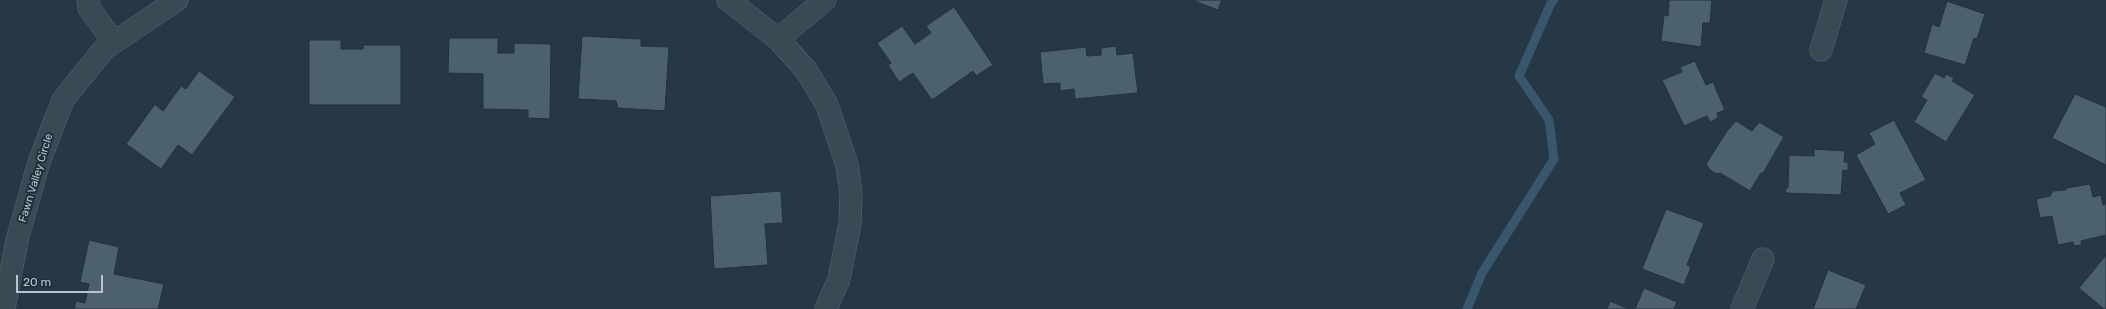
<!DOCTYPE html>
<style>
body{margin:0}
#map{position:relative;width:2106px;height:309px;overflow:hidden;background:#263846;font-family:Rubik,sans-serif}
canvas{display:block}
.scale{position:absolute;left:16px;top:275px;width:87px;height:18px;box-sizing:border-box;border:2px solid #b8c4ce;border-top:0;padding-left:5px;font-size:12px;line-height:14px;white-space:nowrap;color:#b8c4ce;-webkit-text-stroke:3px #1f2f3a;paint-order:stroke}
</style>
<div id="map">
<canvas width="2106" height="309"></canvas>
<div class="scale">20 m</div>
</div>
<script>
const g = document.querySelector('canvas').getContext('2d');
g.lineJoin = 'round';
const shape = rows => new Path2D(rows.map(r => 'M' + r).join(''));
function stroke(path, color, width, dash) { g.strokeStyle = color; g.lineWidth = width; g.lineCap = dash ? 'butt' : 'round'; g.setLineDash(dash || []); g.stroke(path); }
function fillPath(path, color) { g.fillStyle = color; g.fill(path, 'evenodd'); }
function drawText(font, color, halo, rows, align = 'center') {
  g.font = font + ' Rubik,sans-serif'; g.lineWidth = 4; g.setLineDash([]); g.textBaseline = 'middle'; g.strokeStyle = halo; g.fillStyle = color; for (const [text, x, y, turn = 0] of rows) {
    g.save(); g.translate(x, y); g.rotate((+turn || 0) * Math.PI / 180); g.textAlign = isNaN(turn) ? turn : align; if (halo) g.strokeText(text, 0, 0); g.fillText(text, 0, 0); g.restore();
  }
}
stroke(shape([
 [1467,309,1482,273,1554,159,1549,120,1519,76,1551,3,1554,0]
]), '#38576d', 9);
const building = shape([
 [1192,0,1222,0,1218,10,1192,0],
 [1669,0,1712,0,1710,23,1703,23,1701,47,1661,41,1664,15,1668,16,1669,0],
 [1947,1,1985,14,1977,39,1974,38,1965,65,1924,53,1932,24,1939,27,1947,1],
 [954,7,993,65,976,76,973,71,932,100,913,73,899,82,888,65,891,63,877,43,902,26,915,44,931,33,926,26,954,7],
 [582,36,641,39,641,46,669,47,665,111,618,108,616,101,578,99,582,36],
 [449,38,498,38,498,53,514,53,514,43,551,44,550,119,528,118,528,110,483,109,483,74,448,73,449,38],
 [309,40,341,40,341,49,363,49,363,45,401,45,401,105,309,105,309,40],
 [1116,46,1117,55,1133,53,1138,93,1075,99,1074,89,1060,91,1060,83,1043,84,1040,52,1086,47,1087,56,1101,55,1101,48,1116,46],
 [1695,61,1706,85,1713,82,1725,110,1717,113,1718,118,1710,122,1707,116,1684,126,1662,80,1682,72,1680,67,1695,61],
 [199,71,235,97,192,155,178,145,161,169,126,144,155,104,163,111,181,86,186,89,199,71],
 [1935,73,1944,78,1946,74,1954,78,1952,81,1975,95,1946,142,1914,122,1927,100,1921,97,1935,73],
 [2075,94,2106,107,2106,165,2052,138,2075,94],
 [1894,120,1926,180,1900,193,1906,205,1888,214,1856,155,1875,144,1869,133,1894,120],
 [1736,121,1752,131,1759,122,1784,137,1763,173,1761,173,1750,191,1720,173,1717,174,1710,170,1706,164,1727,131,1736,121],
 [1814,149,1845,151,1844,162,1848,162,1848,171,1843,170,1841,195,1785,193,1786,188,1788,188,1789,155,1814,156,1814,149],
 [2090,184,2093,197,2101,195,2103,205,2106,204,2106,235,2081,241,2082,245,2074,246,2073,242,2058,245,2052,216,2040,218,2036,199,2050,196,2053,191,2065,190,2067,188,2090,184],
 [781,191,783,223,765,224,768,265,714,269,710,196,781,191],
 [1666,209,1704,223,1687,265,1691,267,1684,285,1642,269,1666,209],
 [89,240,119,247,114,274,164,284,158,309,74,309,76,301,85,303,89,284,80,282,89,240],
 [2106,255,2106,309,2104,309,2079,288,2106,255],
 [1828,270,1866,285,1856,309,1813,309,1828,270],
 [1644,288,1677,302,1674,309,1635,309,1644,288],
 [1610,301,1629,309,1607,309,1610,301]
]);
fillPath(building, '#4c606e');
stroke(building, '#21313c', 1);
const minor = shape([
 [88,0,89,8,114,42],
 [728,0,778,39,806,70,827,105,847,165,851,194,850,224,839,279,826,309],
 [778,39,825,0],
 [1821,50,1836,0],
 [4,309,17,240,39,162,63,100,104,49,177,0],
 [1742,309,1763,259]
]);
stroke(minor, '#596772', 23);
stroke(minor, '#3a4a55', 22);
drawText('11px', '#b8c4ce', '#1f2f3a', [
 ["Fawn Valley Circle",36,178,-73]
]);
</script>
